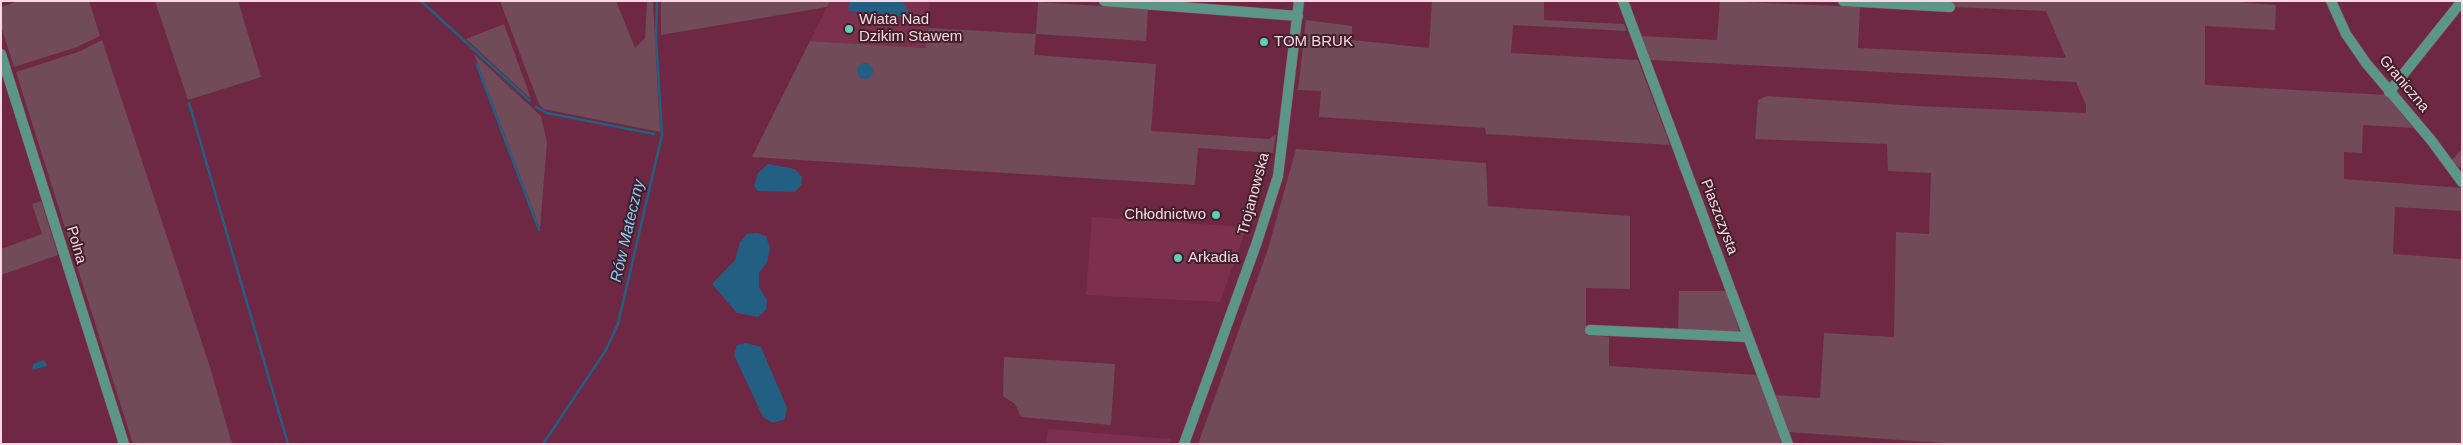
<!DOCTYPE html>
<meta charset="utf-8">
<style>
body{margin:0}
#map{position:relative;width:2463px;height:445px;overflow:hidden;background:#6e2843;font-family:Helvetica,sans-serif}
canvas{display:block}
.frame{position:absolute;inset:0;border:2px solid #fbd8e2;pointer-events:none}
</style>
<div id="map">
<canvas width="2463" height="445"></canvas>
<div class="frame"></div>
</div>
<script>
const g = document.querySelector('canvas').getContext('2d');
g.lineJoin = 'round';
function fillPath(path, color) { g.fillStyle = color; g.fill(path, 'evenodd'); }
const shape = rows => new Path2D(rows.map(r => 'M' + r).join(''));
function stroke(path, color, width, dash) { g.strokeStyle = color; g.lineWidth = width; g.lineCap = dash ? 'butt' : 'round'; g.setLineDash(dash || []); g.stroke(path); }
function drawText(font, color, halo, rows, align = 'center') {
  g.font = font + ' Helvetica,sans-serif'; g.lineWidth = 4; g.setLineDash([]); g.textBaseline = 'middle'; g.strokeStyle = halo; g.fillStyle = color; for (const [text, x, y, turn = 0] of rows) {
    g.save(); g.translate(x, y); g.rotate((+turn || 0) * Math.PI / 180); g.textAlign = isNaN(turn) ? turn : align; if (halo) g.strokeText(text, 0, 0); g.fillText(text, 0, 0); g.restore();
  }
}
fillPath(shape([
 [830,1,930,1,927,48,810,41],
 [1092,217,1247,227,1220,302,1086,295],
 [1048,429,1171,439,1169,444,1046,444]
]), '#7d2f4e');
fillPath(shape([
 [18,1,89,1,100,36,77,47,14,67,1,26,1,7],
 [155,1,238,1,261,77,188,100],
 [500,1,616,1,635,48,645,38,647,1,653,1,660,132,544,109,539,104],
 [661,1,830,1,827,7,661,35],
 [1432,1,1544,1,1544,20,1624,24,1627,31,1513,25,1511,53,1638,60,1670,145,1486,134,1485,128,1319,117,1321,91,1298,90,1306,20,1352,26,1352,40,1429,48],
 [1720,1,1860,7,1858,48,2066,58,2046,11,1953,7,1920,1,2225,1,2276,5,2275,30,2205,26,2205,85,2387,95,2413,128,2363,125,2362,153,2344,152,2344,179,2462,188,2462,211,2395,207,2393,254,2462,259,2462,444,1956,444,1788,432,1774,395,1820,398,1824,333,1894,337,1896,232,1929,234,1931,173,1888,171,1887,144,1755,139,1758,100,1766,96,1918,106,2086,113,2086,105,2076,82,1650,60,1641,36,1717,40],
 [1038,2,1148,9,1146,41,1036,34,1034,55,1156,64,1151,131,1269,139,1276,134,1273,153,1198,148,1195,185,752,157,810,41,926,48,928,28,1036,34],
 [504,24,531,99,466,39],
 [102,40,210,367,232,444,133,444,16,72,78,52],
 [474,54,541,116,547,142,540,229],
 [1296,149,1486,163,1488,206,1630,216,1630,289,1586,288,1586,335,1609,337,1609,366,1759,375,1785,444,1198,444,1268,249],
 [2462,149,2462,165,2459,168,2452,160],
 [41,201,58,255,1,275,1,249,42,234,32,204],
 [1679,291,1726,291,1739,330,1734,334,1678,331],
 [1004,357,1115,364,1111,425,1021,417,1015,404,1003,396]
]), '#714b57');
fillPath(shape([
 [850,1,902,1,909,12,906,16,870,18,866,17,867,12,848,11],
 '857 71a8 8 0 1 1 16 0a8 8 0 1 1-16 0Z',
 [768,164,795,169,802,177,801,185,795,192,758,191,754,186,758,173],
 [757,233,766,236,770,248,767,262,759,273,759,287,767,300,766,310,758,317,737,313,712,284,735,260,740,242,747,234],
 [746,343,761,347,787,408,785,419,773,423,763,417,734,355,737,345],
 [43,360,46,362,47,366,32,370,33,364]
]), '#235f82');
stroke(shape([
 [421,1,530,101],
 [477,65,539,230],
 [189,103,288,444],
 [536,107,547,113,654,134],
 [543,444,606,350,618,324,662,135,656,38,657,1]
]), '#235f82', 2.5);
const minor = shape([
 [1104,1,1298,16],
 [1623,1,1788,444],
 [1843,1,1950,7],
 [2331,1,2346,34,2366,63,2431,140,2462,182],
 [1,54,124,444],
 [2389,92,2462,1],
 [1590,330,1748,337],
 [1184,444,1257,242,1278,176,1299,1]
]);
stroke(minor, '#874860', 11);
stroke(minor, '#5c9689', 10);
for (const [x, y, r, color] of [
 [849,29,5,"#5eceb8"],
 [1264,42,5,"#5eceb8"],
 [1216,215,5,"#5eceb8"],
 [1178,258,5,"#5eceb8"]
]) { const dot = new Path2D(); dot.arc(x, y, r, 0, 2 * Math.PI); g.fillStyle = color; g.fill(dot); stroke(dot, '#3f1f2a', 2); }
drawText('15px', '#fbd8e2', '#3f1f2a', [
 ["Wiata Nad",859,20],
 ["Dzikim Stawem",859,37],
 ["TOM BRUK",1274,42],
 ["Chłodnictwo",1206,215,"right"],
 ["Arkadia",1188,258]
], 'left');
drawText('15px', '#fbd8e2', '#3f1f2a', [
 ["Graniczna",2404,84,50],
 ["Trojanowska",1254,194,-75],
 ["Piaszczysta",1719,217,69],
 ["Polna",76,245,74]
]);
drawText('italic 16px', '#8accf7', '#3f1f2a', [
 ["Rów Mateczny",628,231,-77]
]);
</script>
